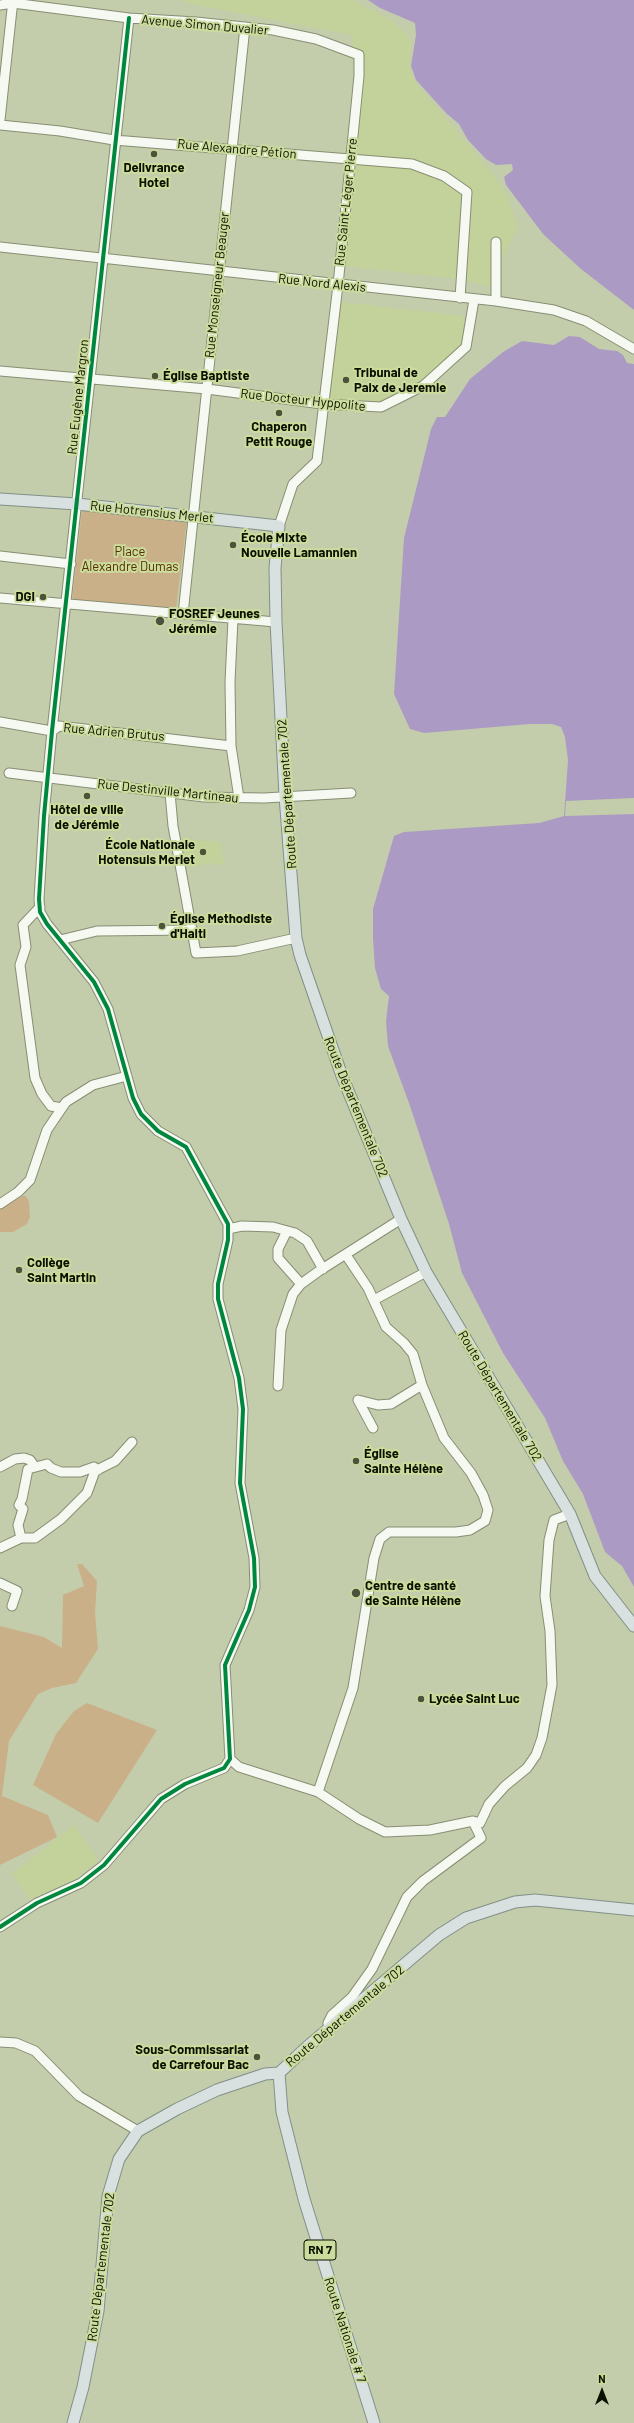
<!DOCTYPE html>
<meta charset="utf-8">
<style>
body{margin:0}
#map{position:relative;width:634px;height:2423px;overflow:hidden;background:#c4cdab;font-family:Barlow,sans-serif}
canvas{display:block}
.north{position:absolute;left:582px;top:2371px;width:40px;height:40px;-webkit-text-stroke:3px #cbdc9c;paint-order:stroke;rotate:0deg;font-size:11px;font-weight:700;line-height:16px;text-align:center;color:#0b1000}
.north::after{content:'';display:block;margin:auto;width:14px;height:18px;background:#0b1000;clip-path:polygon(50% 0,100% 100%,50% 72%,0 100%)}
</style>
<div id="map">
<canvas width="634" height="2423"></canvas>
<div class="north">N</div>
</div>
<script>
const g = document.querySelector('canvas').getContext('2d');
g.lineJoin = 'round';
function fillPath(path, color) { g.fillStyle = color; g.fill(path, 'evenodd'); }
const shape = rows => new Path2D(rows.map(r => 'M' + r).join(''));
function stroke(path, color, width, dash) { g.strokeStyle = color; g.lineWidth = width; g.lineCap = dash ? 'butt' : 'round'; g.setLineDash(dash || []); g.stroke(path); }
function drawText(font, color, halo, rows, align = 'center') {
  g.font = font + ' Barlow,sans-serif'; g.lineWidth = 4; g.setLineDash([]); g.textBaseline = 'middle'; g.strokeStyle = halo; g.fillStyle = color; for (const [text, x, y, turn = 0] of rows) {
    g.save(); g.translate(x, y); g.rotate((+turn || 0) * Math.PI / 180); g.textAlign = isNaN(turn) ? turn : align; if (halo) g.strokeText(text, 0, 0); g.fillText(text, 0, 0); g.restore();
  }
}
fillPath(shape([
 [183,0,352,0,389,19,406,33,411,42,409,62,415,82,496,178,507,196,518,226,490,286,452,278,342,266,357,71,351,35,182,2],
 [341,302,465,316,463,344,415,388,383,403,328,401],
 [180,838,220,842,224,864,214,865,213,863,187,868],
 [74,1825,98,1860,77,1878,31,1900,12,1874]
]), '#c3d19a');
fillPath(shape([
 [82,509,187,520,176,609,72,601],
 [22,1196,26,1196,29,1202,30,1217,27,1224,13,1232,0,1232,0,1209],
 [77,1564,82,1564,97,1581,95,1612,98,1649,76,1683,52,1688,38,1694,9,1741,2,1796,48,1815,57,1837,0,1865,0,1626,44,1637,62,1648,63,1595,84,1586],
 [87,1703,157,1730,98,1823,33,1785,56,1734,74,1711]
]), '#cab088');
fillPath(shape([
 [368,0,634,0,634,310,581,269,543,234,506,185,504,177,513,170,512,164,496,165,486,159,468,140,459,124,446,113,416,80,411,66,416,35,415,23,380,8],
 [569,336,580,337,599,349,617,351,623,355,627,363,634,364,634,1587,622,1566,605,1552,583,1494,563,1461,545,1418,503,1353,462,1273,449,1224,409,1103,388,1046,386,1021,389,996,381,989,375,968,373,939,373,909,394,836,404,832,539,823,564,816,568,760,565,737,561,727,552,724,530,724,424,733,410,729,394,694,404,538,431,429,437,417,445,417,470,379,503,352,522,341,554,345]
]), '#ab9bc4');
fillPath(shape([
 [634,798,634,814,565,816,566,801]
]), '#c4cdab');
const minor = shape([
 [0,5,13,3,129,18,196,22,273,30,316,39,359,55,359,76,338,285,317,461,293,484,279,526],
 [0,120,13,0],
 [0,125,60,131,114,140,412,164,444,176,467,192,460,298],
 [496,242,496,301],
 [0,247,496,301,554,310,586,321,634,349],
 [0,371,207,389,322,404,381,407,423,386,466,347,474,300],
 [0,556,71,564],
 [0,598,276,622],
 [183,614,245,27],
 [233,619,230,682,231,746,239,798],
 [0,722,52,731,59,726,231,746],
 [9,773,204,797,264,798,351,793],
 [170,793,173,826,196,953,237,951,296,938],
 [40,907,23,925,26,947,20,965,35,1078,42,1094,51,1106,62,1108],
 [60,940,97,931,193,930],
 [0,1204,18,1192,30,1180,47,1130,66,1102,93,1085,127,1076],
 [228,1229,242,1226,273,1227,295,1233,307,1241,323,1269],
 [287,1231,278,1249,278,1258,301,1284],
 [374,1300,426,1272],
 [278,1386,281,1330,293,1294,301,1284,319,1271,401,1219],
 [373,1428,358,1400,378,1405,391,1404,422,1385],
 [0,1467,15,1459,24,1458,30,1460,35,1467],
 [21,1538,18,1525,23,1509,19,1505,22,1499,28,1469,47,1464,51,1468,61,1472,80,1472,94,1467,98,1470],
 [0,1548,21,1538,35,1538,61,1519,87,1493,95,1471,115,1461,132,1442],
 [0,1583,17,1591,12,1606],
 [230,1759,239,1767,318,1792,359,1819,385,1832,430,1830,473,1821,480,1823,489,1804,505,1786,527,1768,536,1755,542,1738,552,1685,550,1631,545,1596,549,1540,554,1520,570,1514],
 [318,1792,353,1688,374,1558,380,1539,389,1532,456,1532,470,1530,485,1521,488,1510,483,1495,471,1473,444,1438,422,1385,413,1354,404,1343,386,1327,368,1288,346,1255],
 [0,1927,37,1903,81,1883,104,1865,161,1799,185,1784,224,1768,230,1759,225,1665,249,1610,255,1587,254,1558,240,1483,243,1409,239,1378,218,1299,218,1284,228,1240,228,1224,186,1147,158,1131,141,1114,133,1098,108,1009,94,982,47,924,40,912,39,899,44,816,52,731,129,18],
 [331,2026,328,2023,332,2015,352,1997,372,1969,407,1897,423,1881,481,1838,473,1821],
 [0,2042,16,2043,35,2051,79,2096,138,2131]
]);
const major = shape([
 [0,499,77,504,279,526,275,568,276,622,285,796,296,938,300,955,342,1076,401,1219,426,1272,570,1514,595,1576,634,1626],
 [279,2073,282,2112,304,2199,374,2423],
 [73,2423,83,2387,98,2311,108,2196,119,2159,138,2131,177,2109,217,2090,265,2074,279,2073,307,2047,439,1935,466,1918,515,1902,535,1900,634,1910]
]);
stroke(minor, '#878e73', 11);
stroke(major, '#809087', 13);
stroke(minor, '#f6f8f2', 9);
stroke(major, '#d8e0e0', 11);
stroke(shape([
 [0,1927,37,1903,81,1883,104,1865,161,1799,185,1784,224,1768,230,1759,225,1665,249,1610,255,1587,254,1558,240,1483,243,1409,239,1378,218,1299,218,1284,228,1240,228,1224,186,1147,158,1131,141,1114,133,1098,108,1009,94,982,47,924,40,912,39,899,44,816,52,731,129,18]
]), '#00873e', 4);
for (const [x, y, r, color] of [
 [154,154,4,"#4c523c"],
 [155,376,4,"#4c523c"],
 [346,380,4,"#4c523c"],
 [279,413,4,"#4c523c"],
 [233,545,4,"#4c523c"],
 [43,597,4,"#4c523c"],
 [160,621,5,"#4c523c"],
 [87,796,4,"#4c523c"],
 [203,852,4,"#4c523c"],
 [162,926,4,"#4c523c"],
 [19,1270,4,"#4c523c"],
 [356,1461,4,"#4c523c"],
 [356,1593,5,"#4c523c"],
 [421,1699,4,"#4c523c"],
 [257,2057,4,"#4c523c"]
]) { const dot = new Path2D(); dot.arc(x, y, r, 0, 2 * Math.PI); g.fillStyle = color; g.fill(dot); stroke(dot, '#cbdc9c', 1.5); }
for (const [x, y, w] of [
 [320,2250,32]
]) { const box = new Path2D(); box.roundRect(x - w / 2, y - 10, w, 20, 3); g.fillStyle = '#cbdc9c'; g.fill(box); stroke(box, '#0b1000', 1); }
drawText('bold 12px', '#0b1000', null, [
 ["RN 7",320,2250]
]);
drawText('13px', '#0b1000', '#cbdc9c', [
 ["Avenue Simon Duvalier",205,25,5],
 ["Rue Alexandre Pétion",237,149,5],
 ["Rue Saint-Léger Pierre",346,202,-84],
 ["Rue Nord Alexis",322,283,6],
 ["Rue Monseigneur Beauger",217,285,-84],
 ["Rue Eugène Margron",78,397,-84],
 ["Rue Docteur Hyppolite",303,400,6],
 ["Rue Hotrensius Merlet",152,512,6],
 ["Rue Adrien Brutus",114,732,5],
 ["Rue Destinville Martineau",168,791,6],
 ["Route Départementale 702",287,794,-94],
 ["Route Départementale 702",356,1107,68],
 ["Route Départementale 702",500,1396,59],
 ["Route Départementale 702",345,2016,-40],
 ["Route Départementale 702",101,2267,-83],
 ["Route Nationale # 7",345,2330,72]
]);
drawText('bold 13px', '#0b1000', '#cbdc9c', [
 ["Delivrance",154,168,"center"],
 ["Hotel",154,183,"center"],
 ["Tribunal de",354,373],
 ["Paix de Jeremie",354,388],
 ["Église Baptiste",163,376],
 ["Chaperon",279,427,"center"],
 ["Petit Rouge",279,442,"center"],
 ["École Mixte",241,538],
 ["Nouvelle Lamannien",241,553],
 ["DGI",35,597,"right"],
 ["FOSREF Jeunes",169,614],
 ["Jérémie",169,629],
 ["Hôtel de ville",87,810,"center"],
 ["de Jérémie",87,825,"center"],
 ["École Nationale",195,845,"right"],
 ["Hotensuis Merlet",195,860,"right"],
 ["Église Methodiste",170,919],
 ["d'Haiti",170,934],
 ["Collège",27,1263],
 ["Saint Martin",27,1278],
 ["Église",364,1454],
 ["Sainte Hélène",364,1469],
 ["Centre de santé",365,1586],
 ["de Sainte Hélène",365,1601],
 ["Lycée Saint Luc",429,1699],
 ["Sous-Commissariat",249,2050,"right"],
 ["de Carrefour Bac",249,2065,"right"]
], 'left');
drawText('13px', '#572d00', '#cbdc9c', [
 ["Place",130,552],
 ["Alexandre Dumas",130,567]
]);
</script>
